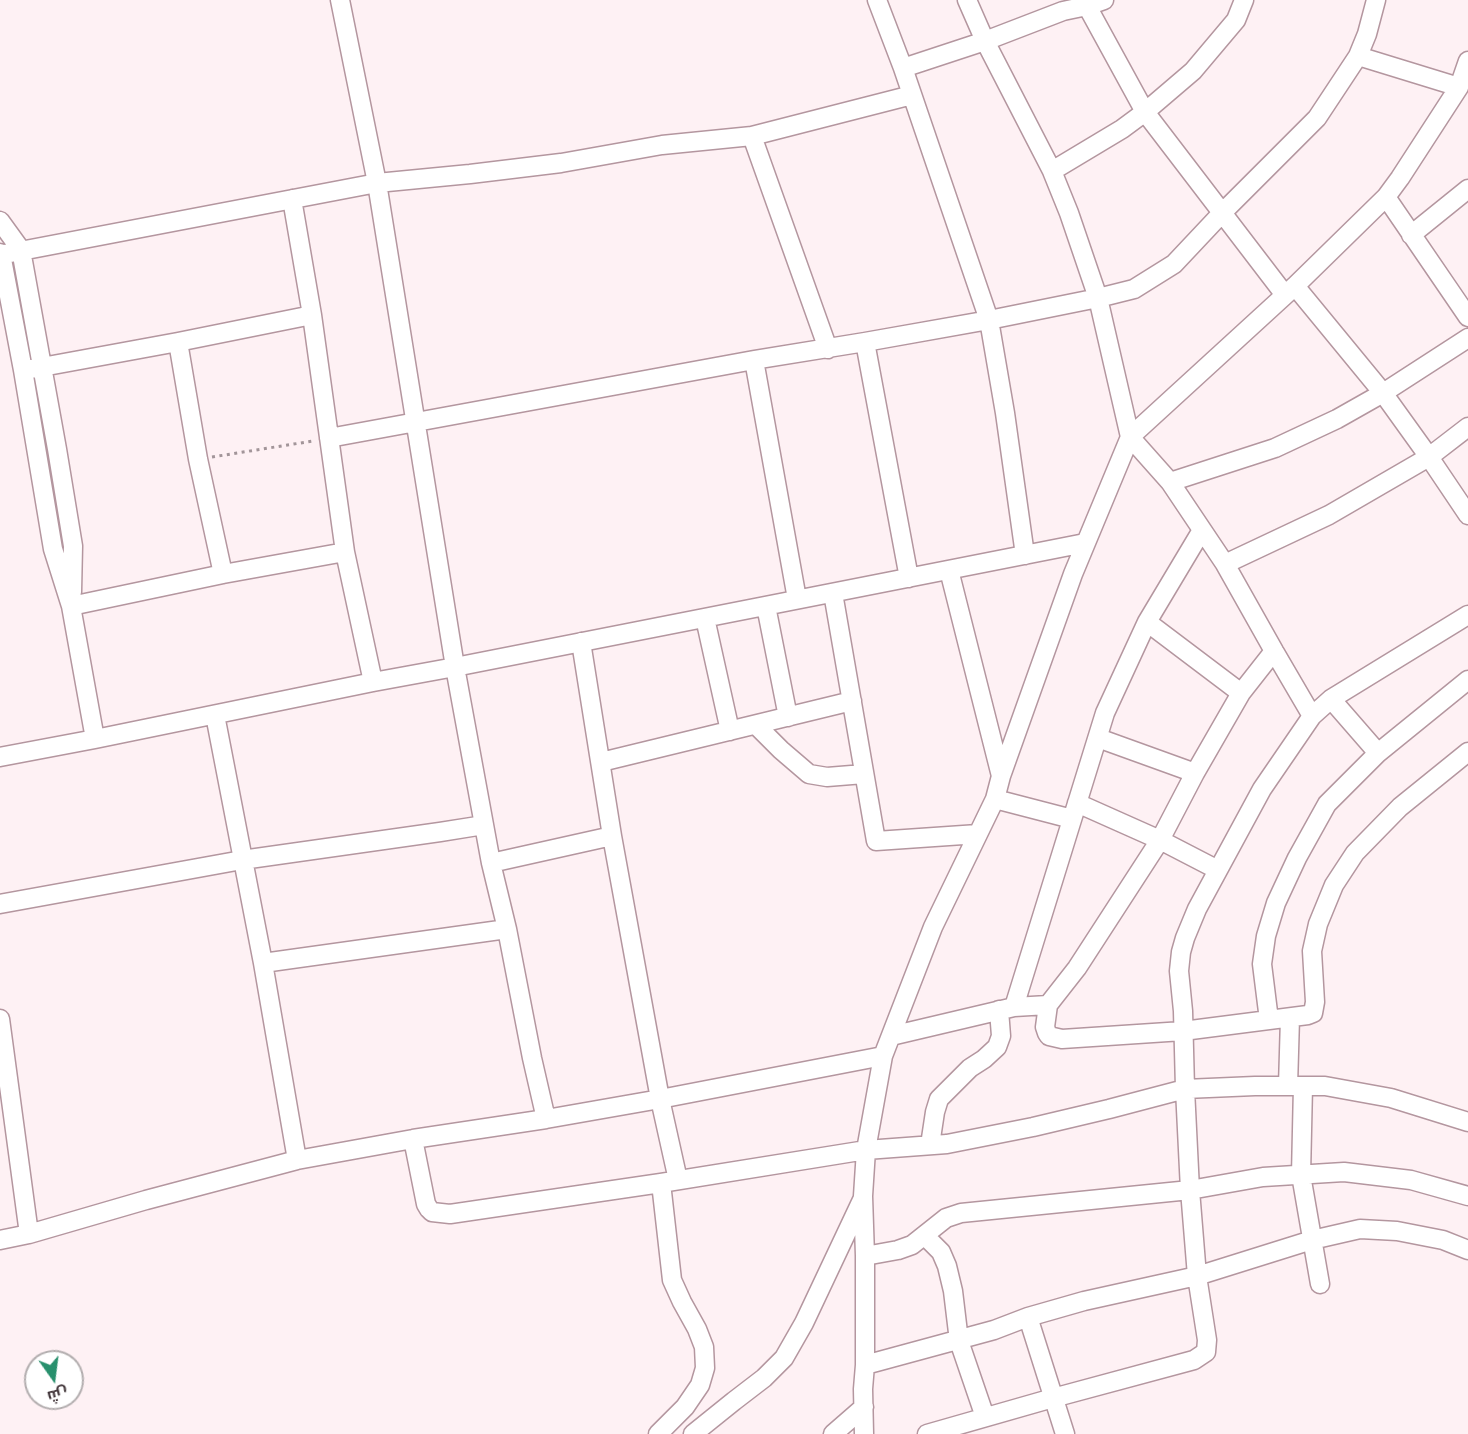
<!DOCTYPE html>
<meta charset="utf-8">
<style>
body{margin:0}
#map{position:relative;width:1468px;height:1434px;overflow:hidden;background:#fef1f4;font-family:"PT Sans",Cairo,sans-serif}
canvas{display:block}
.north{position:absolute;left:24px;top:1350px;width:60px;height:60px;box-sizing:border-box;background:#fff;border:2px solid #b3aeaf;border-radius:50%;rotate:166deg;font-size:16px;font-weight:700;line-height:24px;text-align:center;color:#403438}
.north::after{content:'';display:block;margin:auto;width:21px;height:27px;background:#28906d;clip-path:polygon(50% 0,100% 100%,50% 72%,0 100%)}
</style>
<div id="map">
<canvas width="1468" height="1434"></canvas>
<div class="north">ش</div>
</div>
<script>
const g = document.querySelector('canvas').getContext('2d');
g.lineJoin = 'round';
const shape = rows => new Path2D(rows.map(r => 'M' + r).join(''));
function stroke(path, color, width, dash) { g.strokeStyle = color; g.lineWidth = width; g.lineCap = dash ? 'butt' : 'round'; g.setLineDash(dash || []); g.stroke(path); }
const minor = shape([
 [340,0,377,183,455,667,491,863,507,929,532,1058,546,1119],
 [877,0,903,68,989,320,1005,413,1025,555],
 [967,0,985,41,1052,171,1069,213,1098,298,1130,437,1170,482,1225,564,1274,651,1312,716],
 [1087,6,1145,112,1285,295],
 [1358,56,1459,87],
 [903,68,985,41,1063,11,1087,6,1104,0],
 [752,136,828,349],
 [1052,171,1122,129,1145,112,1193,71,1236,20,1244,0],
 [1386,197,1468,317],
 [292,199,312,315,345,552,373,682],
 [0,221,21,250,57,449,73,546,72,592],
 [1411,235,1468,189],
 [0,253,1,254,23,370,53,549,71,606,95,739],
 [0,255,377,183,470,174,561,163,662,145,752,136,912,95],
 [1295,286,1383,393,1429,457,1468,515],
 [178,342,198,459,223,574],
 [865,342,909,578],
 [754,360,797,599],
 [31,369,178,342,312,315],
 [329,438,754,360,865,342,989,320,1098,298,1134,289,1174,264,1222,213,1317,118,1358,56,1367,34,1376,0],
 [1170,482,1275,448,1337,419,1383,393,1468,338],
 [1225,564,1329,515,1429,457,1468,427],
 [949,570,1001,776],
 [833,593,876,841,978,834],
 [71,606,223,574,345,552],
 [766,606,788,717],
 [705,618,730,731],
 [1147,622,1241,693],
 [581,642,612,836,660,1099,678,1180],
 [1274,651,1241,693,1195,773,1160,840,1077,968,1048,1005,1045,1027,1047,1033,1049,1036,1062,1039,1183,1031,1300,1016,1308,1015,1313,1013,1315,1002,1312,951,1318,924,1334,885,1355,853,1400,807,1468,752],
 [1331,699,1378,753],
 [215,715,263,963,297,1160],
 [756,725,781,750,809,774,827,777,864,774],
 [1098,738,1195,773],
 [0,757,95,739,373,682,455,667,1085,543],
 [601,762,852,701],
 [995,799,1072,819],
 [1077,803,1160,840,1218,870],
 [491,863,612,836],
 [0,904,242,860,440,832,484,825],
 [263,963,507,929],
 [1014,1007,1105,713,1147,622,1202,530],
 [0,1019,29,1234],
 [1269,1020,1262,964,1266,936,1276,903,1297,858,1327,804,1378,753,1468,680],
 [891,1036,1014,1007,1048,1005],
 [1288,1086,1290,1018],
 [1303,1086,1301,1175,1320,1284],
 [413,1139,426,1204,429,1209,432,1212,450,1214,661,1183,866,1150,947,1144,1033,1127,1109,1109,1185,1089,1255,1086,1325,1086,1391,1098,1468,1122],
 [930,1145,935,1112,939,1099,970,1068,984,1059,997,1047,1001,1036,999,1010],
 [925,1236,941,1252,947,1266,953,1291,959,1341,985,1417],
 [0,1240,29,1234,146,1200,297,1160,413,1139,546,1119,660,1099,883,1056],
 [865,1256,898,1250,912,1245,946,1218,961,1213,1190,1190,1263,1177,1344,1172,1411,1180,1468,1196],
 [1028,1317,1065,1434],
 [865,1365,994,1330,1028,1317,1084,1301,1197,1276,1312,1240,1360,1229,1397,1231,1443,1240,1468,1250],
 [658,1434,685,1407,700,1385,705,1368,704,1347,697,1329,682,1302,672,1280,661,1183],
 [693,1434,734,1401,764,1378,784,1358,804,1323,862,1200],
 [833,1434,864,1407],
 [864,1434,863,1389,865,1365,865,1256,863,1196,866,1150,883,1056,933,927,995,799,1001,776,1073,574,1130,437,1295,286,1386,197,1400,178,1459,87,1468,61],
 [927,1434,1053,1398,1194,1360,1206,1352,1207,1340,1197,1276,1190,1190,1185,1089,1183,1011,1179,971,1181,952,1185,938,1197,909,1262,789,1312,716,1331,699,1468,615]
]);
stroke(minor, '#b4969f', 21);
stroke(shape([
 [212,457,313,441]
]), '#a29599', 3, [3, 4.5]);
stroke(minor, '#fff', 18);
</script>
